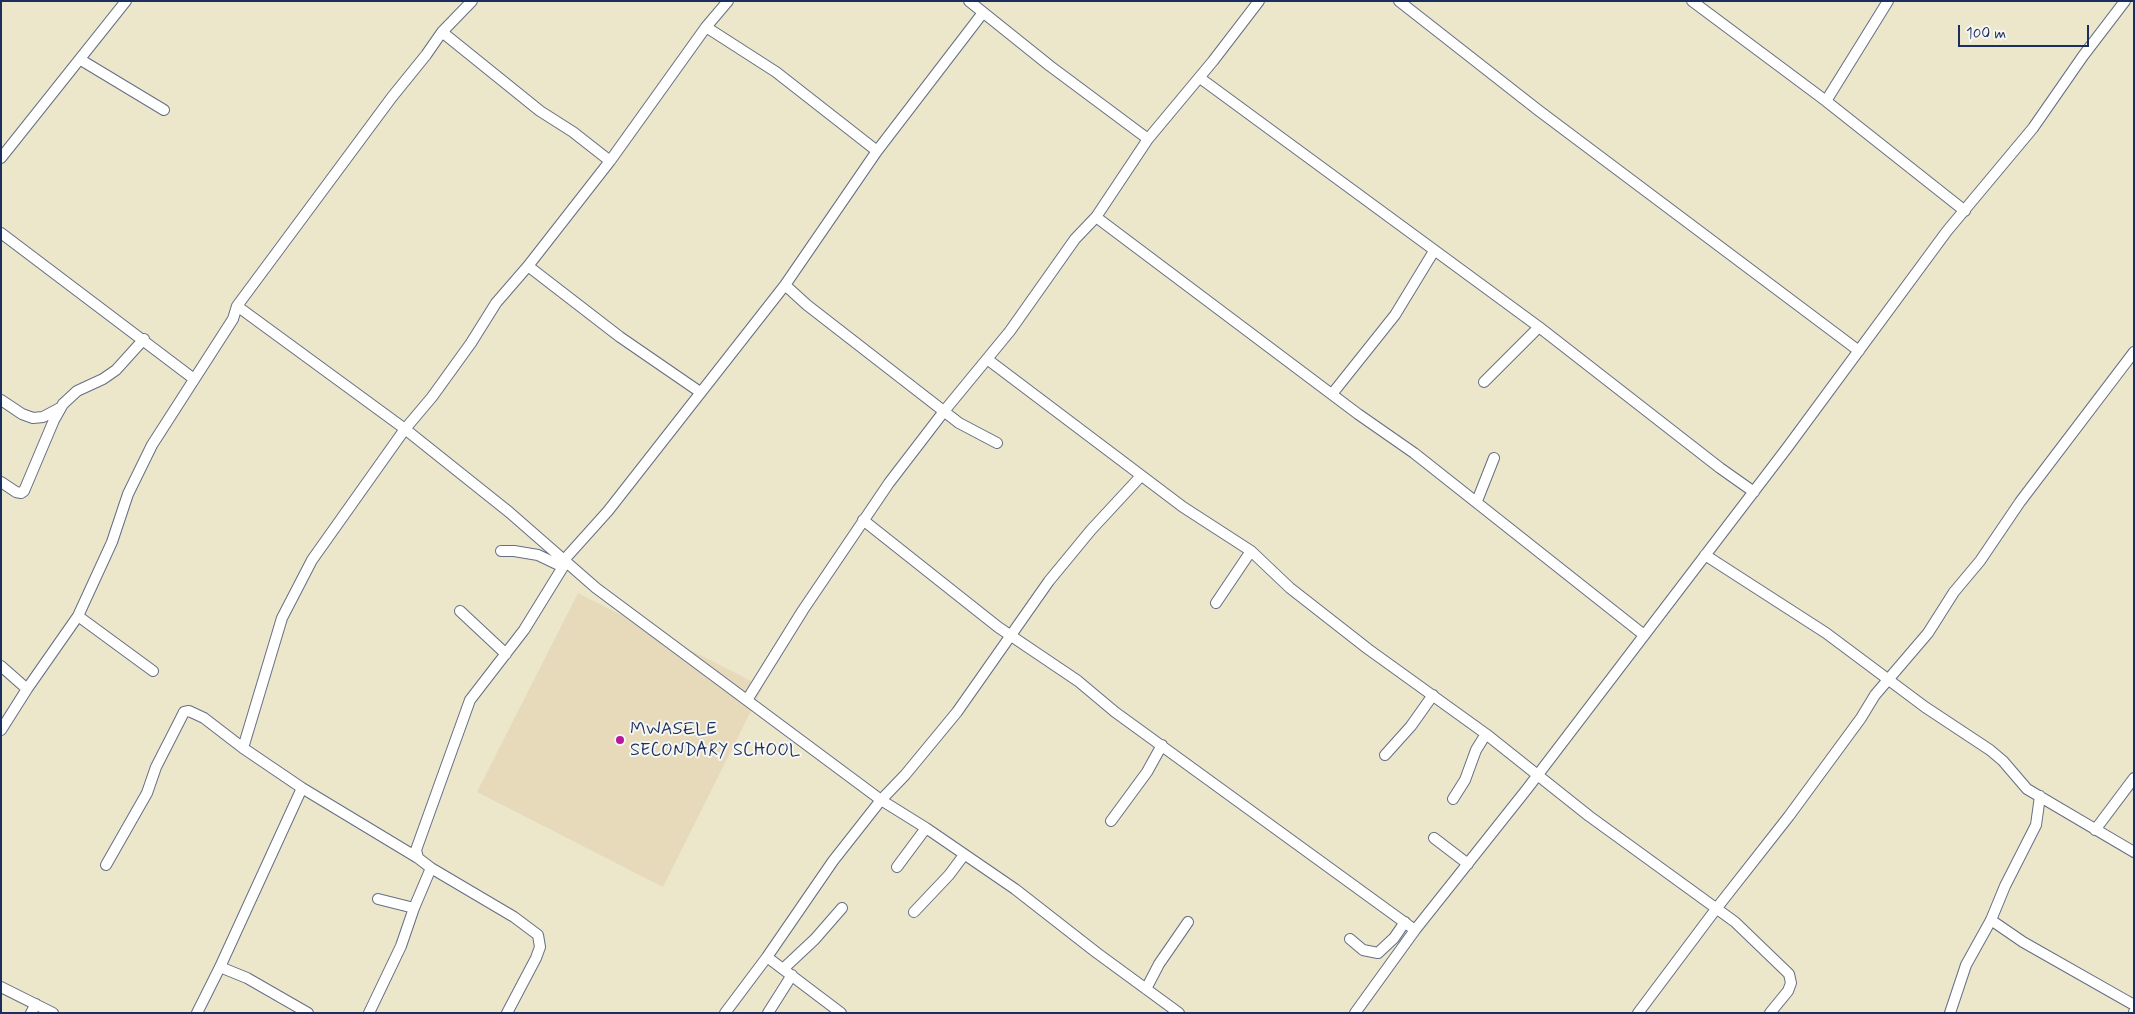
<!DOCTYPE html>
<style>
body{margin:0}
#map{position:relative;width:2135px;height:1014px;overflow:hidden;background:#ece6cb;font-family:Mynerve,sans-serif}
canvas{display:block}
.frame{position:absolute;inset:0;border:2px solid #1b2f5e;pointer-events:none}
.scale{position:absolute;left:1958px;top:25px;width:131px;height:22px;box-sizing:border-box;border:2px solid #1b2f5e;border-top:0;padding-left:6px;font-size:15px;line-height:18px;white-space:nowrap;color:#1b2f5e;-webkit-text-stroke:4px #f6f6f2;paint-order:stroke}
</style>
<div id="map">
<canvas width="2135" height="1014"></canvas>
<div class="frame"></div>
<div class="scale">100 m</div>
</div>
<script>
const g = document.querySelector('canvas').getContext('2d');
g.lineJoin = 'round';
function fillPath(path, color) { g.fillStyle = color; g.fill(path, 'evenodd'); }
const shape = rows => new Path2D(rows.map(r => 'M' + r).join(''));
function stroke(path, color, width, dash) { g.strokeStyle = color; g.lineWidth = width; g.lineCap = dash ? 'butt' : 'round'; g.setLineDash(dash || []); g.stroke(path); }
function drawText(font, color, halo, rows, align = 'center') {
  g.font = font + ' Mynerve,sans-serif'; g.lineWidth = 4; g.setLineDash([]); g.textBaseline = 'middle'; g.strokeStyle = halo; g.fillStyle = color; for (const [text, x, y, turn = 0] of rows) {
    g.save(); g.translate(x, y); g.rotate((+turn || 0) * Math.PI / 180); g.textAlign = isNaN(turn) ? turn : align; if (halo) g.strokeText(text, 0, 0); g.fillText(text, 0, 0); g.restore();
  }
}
fillPath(shape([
 [578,593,763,687,663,887,477,792]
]), '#e6daba');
const minor = shape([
 [969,1,1050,66,1148,139],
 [1399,1,1538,110,1859,351],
 [1692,1,1826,101,1965,211],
 [706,27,776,72,877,151],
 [442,32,540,111,573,132,610,161],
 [81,60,164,110],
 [1200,78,1539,327,1720,468,1754,492],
 [1826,101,1888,1],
 [1,158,126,1],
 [1096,217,1358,414,1414,453,1644,635],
 [1,233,194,379],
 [528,266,620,337,700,392],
 [785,285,807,305,959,423,997,443],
 [237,306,405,429,509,512,596,588,881,800,926,828,1015,889,1097,953,1179,1013],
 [987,359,1183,507,1251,551,1290,588,1368,649,1486,734,1589,816,1735,922,1789,974,1791,983,1788,991,1770,1013],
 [1484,382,1539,327],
 [1332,394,1395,315,1434,251],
 [1,400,22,414,33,418,43,417,60,408],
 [1,482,16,492,21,493,24,491,54,420,63,404,77,391,103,379,116,370,144,339],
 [1477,501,1494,458],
 [863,520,998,627,1078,681,1115,712,1415,930],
 [501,551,514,551,538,555,563,567],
 [1705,555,1826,633,1925,707,1990,750,2003,761,2027,789,2134,852],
 [564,560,608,511,785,285,877,151,982,14],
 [1216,603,1251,551],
 [460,611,506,654],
 [78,616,153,671],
 [1,666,27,689],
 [747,700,803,610,889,483,945,410,1010,331,1075,239,1096,217,1148,139,1213,61,1259,1],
 [1,730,27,689,78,616,112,542,128,494,152,445,233,319,237,306,392,97,426,55,442,32,472,1],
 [243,748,282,618,312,560,405,429,432,397,471,343,496,303,528,266,610,161,706,27,728,1],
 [1385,755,1411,726,1433,695],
 [1453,799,1465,780,1476,750,1486,734],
 [1111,821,1147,772,1162,745],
 [2095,830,2134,778],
 [1434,838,1468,864],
 [106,865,147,793,156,767,180,720,184,712,189,711,204,718,243,748,302,788,418,858],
 [897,867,926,828],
 [378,899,414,908],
 [914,912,949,875,964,855],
 [1991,920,2023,942,2134,1005],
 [1350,939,1363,950,1378,953,1394,938,1405,922],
 [767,957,841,1013],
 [220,967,247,978,308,1013],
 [783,969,815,939,842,908],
 [1,987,53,1013],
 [1146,989,1159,964,1188,922],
 [31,1013,36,1004],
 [197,1013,220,967,302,788],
 [369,1013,401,946,414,908,431,868],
 [507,1013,536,958,540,947,538,935,514,917,431,868,418,858,416,850,470,700,524,630,566,562],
 [725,1013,767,957,833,861,881,800,905,775,957,712,1049,581,1091,530,1141,476],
 [768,1013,792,975],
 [1355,1013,1415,930,1527,789,1787,448,1947,231,2033,128,2083,56,2125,1],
 [1638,1013,1716,909,1789,816,1861,718,1875,695,1928,633,1954,592,1980,561,2020,502,2134,352],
 [1950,1013,1966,965,1991,920,2005,886,2036,825,2040,796],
 [2134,1013,2134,1012]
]);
stroke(minor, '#646f84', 12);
stroke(minor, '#fff', 10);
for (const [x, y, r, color] of [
 [620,740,5,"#b5179e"]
]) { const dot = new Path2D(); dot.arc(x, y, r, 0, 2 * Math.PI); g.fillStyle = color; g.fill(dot); stroke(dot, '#f6f6f2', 2); }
drawText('18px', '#1b2f5e', '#f6f6f2', [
 ["MWASELE",630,730],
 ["SECONDARY SCHOOL",630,751]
], 'left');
</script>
